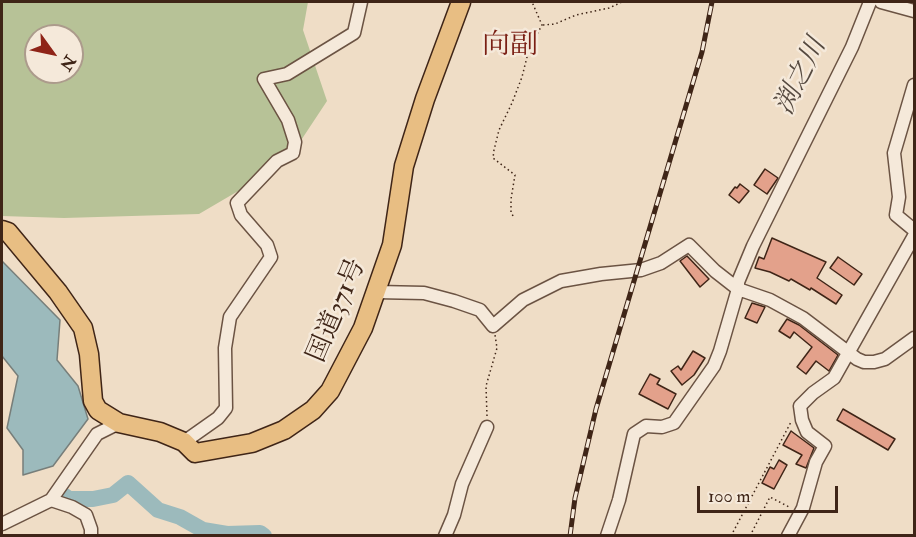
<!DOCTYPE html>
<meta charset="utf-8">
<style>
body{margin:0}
#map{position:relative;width:916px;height:537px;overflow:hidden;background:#efddc6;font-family:"IM FELL Double Pica",serif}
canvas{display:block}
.frame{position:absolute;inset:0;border:3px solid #3f2517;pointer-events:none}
.north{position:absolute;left:24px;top:24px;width:60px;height:60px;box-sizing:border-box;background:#f5e9da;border:2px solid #ac9b8c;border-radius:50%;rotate:123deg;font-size:16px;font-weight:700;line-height:24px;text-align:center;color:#3f2517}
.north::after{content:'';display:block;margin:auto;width:21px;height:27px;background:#8f2418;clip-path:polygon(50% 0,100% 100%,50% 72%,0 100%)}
.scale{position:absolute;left:697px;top:486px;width:141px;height:27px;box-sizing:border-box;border:3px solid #3f2517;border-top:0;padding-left:8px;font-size:18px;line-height:21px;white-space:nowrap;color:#3f2517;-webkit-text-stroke:4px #f5e9da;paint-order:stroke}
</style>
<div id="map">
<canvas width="916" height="537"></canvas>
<div class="frame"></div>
<div class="north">N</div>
<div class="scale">100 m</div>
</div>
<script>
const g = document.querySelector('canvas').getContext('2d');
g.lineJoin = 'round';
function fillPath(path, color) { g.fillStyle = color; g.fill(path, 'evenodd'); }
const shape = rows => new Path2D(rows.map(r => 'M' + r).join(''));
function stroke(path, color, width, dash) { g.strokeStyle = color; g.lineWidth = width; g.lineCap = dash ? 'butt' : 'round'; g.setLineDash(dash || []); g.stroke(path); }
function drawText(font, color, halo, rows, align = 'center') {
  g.font = font + ' "IM FELL Double Pica","Noto Serif JP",serif'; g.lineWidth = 5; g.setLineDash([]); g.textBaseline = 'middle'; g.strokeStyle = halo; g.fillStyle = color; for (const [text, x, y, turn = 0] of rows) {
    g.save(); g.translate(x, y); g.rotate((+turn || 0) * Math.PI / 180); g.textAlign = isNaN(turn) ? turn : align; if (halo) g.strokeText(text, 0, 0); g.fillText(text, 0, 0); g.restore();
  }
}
fillPath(shape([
 [2,2,308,2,303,30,327,101,286,163,199,214,64,218,2,216],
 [36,36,72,36,72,72,36,72]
]), '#b7c297');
const water = shape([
 [2,261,60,320,57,360,78,386,88,419,53,466,23,475,23,450,7,428,18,376,2,356,2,261]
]);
fillPath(water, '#9cbabc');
stroke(water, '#777e7a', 1.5);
stroke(shape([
 [62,494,69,499,93,499,113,495,128,483,158,510,180,517,203,530,227,534,260,533,264,536]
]), '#9cbabc', 16);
const building = shape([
 [765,169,778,178,767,194,754,185,765,169],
 [740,184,749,191,739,203,729,195,735,187,737,188,740,184],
 [772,238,826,262,817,278,842,295,836,304,811,288,810,290,791,279,789,281,770,272,755,268,759,257,764,259,772,238],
 [687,256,709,279,700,287,680,261,687,256],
 [838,257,862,274,854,285,830,268,838,257],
 [752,303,765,307,757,323,745,318,752,303],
 [787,319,799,325,838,355,829,371,816,361,806,374,797,367,812,347,794,332,790,338,779,331,787,319],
 [693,351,705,358,694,375,682,385,671,371,678,366,681,370,693,351],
 [650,374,660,379,657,384,676,394,668,409,639,394,650,374],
 [843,409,895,439,888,450,837,420,843,409],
 [791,431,814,448,806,468,796,464,802,455,783,445,791,431],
 [779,460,787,465,774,489,762,483,770,467,774,469,779,460]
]);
fillPath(building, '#e3a18b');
stroke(building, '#3f2517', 1.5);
const minor = shape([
 [881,2,914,11],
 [914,85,894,153,899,197,896,215,914,230],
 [377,292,424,293,454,301,480,310,493,326,523,300,561,281,601,274,641,270,661,263,689,245,715,271,738,289,770,300,803,318,857,359,864,362,874,362,885,359,914,338],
 [184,442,218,418,226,408,225,348,230,317,271,257,267,245,241,215,237,203,277,161,293,153,295,142,288,120,264,79,287,74,354,33,361,2],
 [51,500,72,507,86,515,91,529,91,536],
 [2,524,51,500,97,434,119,423],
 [445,536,454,515,462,484,487,427],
 [607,536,619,500,634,434,646,426,662,427,674,423,714,366,720,351,738,289,738,282,753,246,852,47,870,2],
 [788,536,803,508,816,462,825,446,807,432,802,420,800,406,813,393,834,378,914,236]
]);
const highway = shape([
 [2,230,8,232,58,292,83,328,89,354,93,401,98,410,119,423,160,432,184,442,195,453,252,443,284,430,313,410,330,391,363,328,392,245,404,166,425,99,461,2]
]);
stroke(minor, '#6b5343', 15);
stroke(highway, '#3f2517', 21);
stroke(shape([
 [543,25,555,24,576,15,609,8,622,2],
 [513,216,511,212,511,199,515,175,493,158,494,150,499,130,512,103,522,77,529,49,542,25,532,2],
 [487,416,486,386,497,348,495,335],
 [731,536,791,422],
 [750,536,770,497,791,508]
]), '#3f2517', 1.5, [1.5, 3]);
stroke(minor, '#f5e9da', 12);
stroke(highway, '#e8be83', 18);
const rail = shape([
 [570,536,575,498,596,409,702,52,712,2]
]);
stroke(rail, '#3f2517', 5);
stroke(rail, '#f5e9da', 3, [9]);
drawText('26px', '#3f2517', '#f5e9da', [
 ["国道371号",338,311,-67]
]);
drawText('italic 27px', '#564a40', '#f5e9da', [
 ["渕之川",802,77,-64]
]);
drawText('28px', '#7a1f14', '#f5e9da', [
 ["向副",510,47]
]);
</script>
